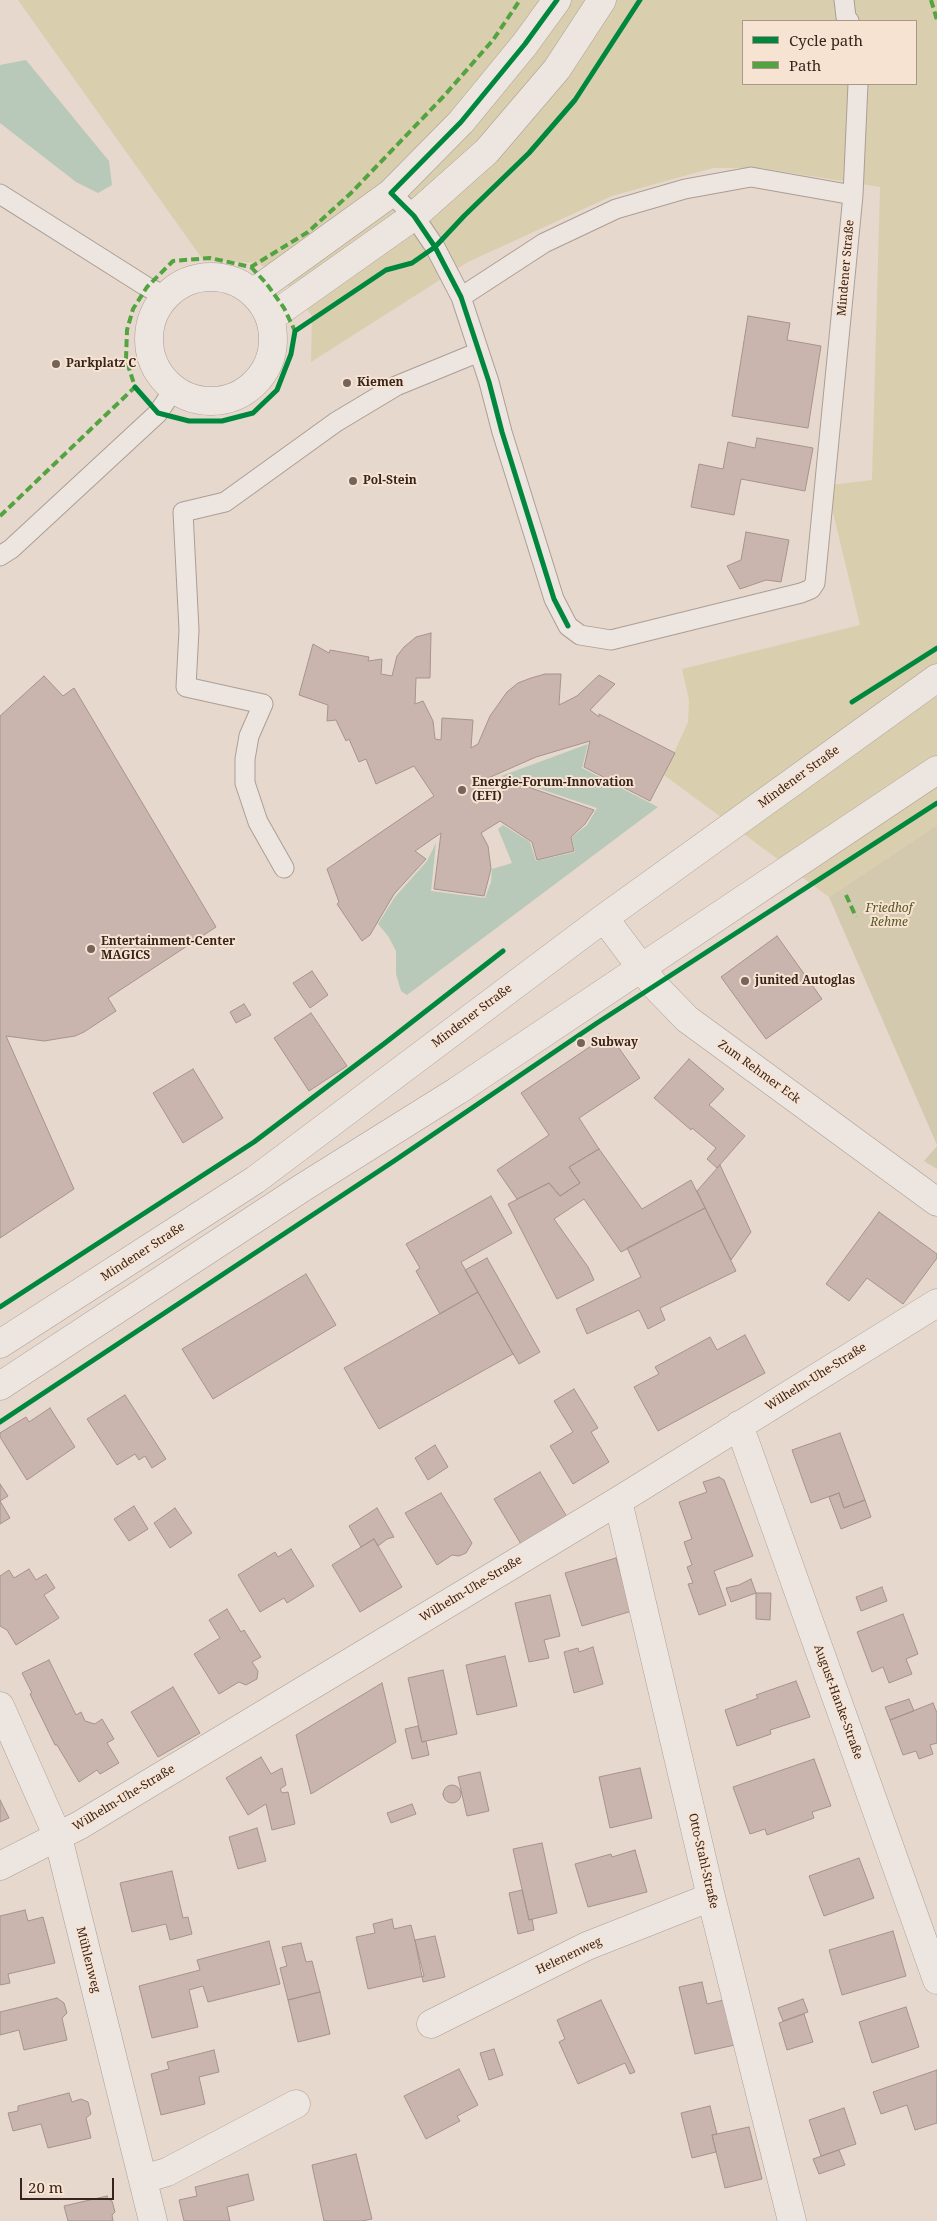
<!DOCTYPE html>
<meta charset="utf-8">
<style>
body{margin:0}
#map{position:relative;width:937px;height:2221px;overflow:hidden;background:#e6d8cc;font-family:"Noto Serif",serif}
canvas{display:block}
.legend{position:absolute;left:742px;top:20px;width:175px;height:65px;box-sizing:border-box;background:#f7e3d2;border:1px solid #ab978a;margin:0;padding:6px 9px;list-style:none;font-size:15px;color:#39241d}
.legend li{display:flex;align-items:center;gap:10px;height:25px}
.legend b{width:25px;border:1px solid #ab978a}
.scale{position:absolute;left:20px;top:2178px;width:94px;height:22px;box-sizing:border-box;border:2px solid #39241d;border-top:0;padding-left:6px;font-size:15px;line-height:18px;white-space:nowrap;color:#39241d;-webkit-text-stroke:4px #f7e3d2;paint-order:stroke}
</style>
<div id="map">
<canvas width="937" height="2221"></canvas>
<ul class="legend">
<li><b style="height:6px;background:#00873e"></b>Cycle path</li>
<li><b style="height:6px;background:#53a341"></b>Path</li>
</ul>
<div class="scale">20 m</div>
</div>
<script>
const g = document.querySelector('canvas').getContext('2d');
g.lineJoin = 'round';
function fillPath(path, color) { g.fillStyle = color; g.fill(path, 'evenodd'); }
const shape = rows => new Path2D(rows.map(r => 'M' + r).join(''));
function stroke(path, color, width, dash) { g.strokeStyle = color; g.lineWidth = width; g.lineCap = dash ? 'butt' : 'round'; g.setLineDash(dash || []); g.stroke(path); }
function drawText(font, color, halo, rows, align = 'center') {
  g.font = font + ' "Noto Serif",serif'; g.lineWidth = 4; g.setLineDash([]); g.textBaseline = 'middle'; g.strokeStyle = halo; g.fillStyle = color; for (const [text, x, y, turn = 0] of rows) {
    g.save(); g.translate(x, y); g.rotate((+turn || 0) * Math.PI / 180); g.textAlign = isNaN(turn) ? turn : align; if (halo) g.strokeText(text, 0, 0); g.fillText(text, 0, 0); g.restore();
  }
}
fillPath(shape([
 [18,0,937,0,937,825,829,897,664,775,688,722,689,700,682,669,860,625,830,500,831,485,872,480,880,187,760,168,713,168,612,196,468,262,311,362,312,316,283,279,258,263,203,260],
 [743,21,916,21,916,84,743,84]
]), '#d9cfae');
fillPath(shape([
 [937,825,937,1145,829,897],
 [937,1146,937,1169,924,1161]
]), '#d3c9ae');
fillPath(shape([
 [26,60,109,161,112,185,98,193,76,182,0,123,0,65],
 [588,744,582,768,658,807,407,995,401,991,396,974,396,951,388,936,378,924,395,897,427,861,436,843,431,891,485,898,491,882,492,869,512,863,498,829,503,825,530,842,536,861,575,852,572,837,587,825,597,808,501,776]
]), '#b8c9ba');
const building = shape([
 [748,316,790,323,787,340,821,346,808,428,732,416,748,316],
 [757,438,813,448,805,491,741,479,734,515,691,507,699,464,723,469,728,442,755,448,757,438],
 [746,532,789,540,781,582,766,580,740,589,727,566,741,560,746,532],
 [431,633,430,678,416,678,415,704,423,701,433,721,435,739,441,740,442,718,473,720,471,748,478,744,490,716,507,692,518,683,531,678,545,674,561,674,559,705,577,696,599,675,615,684,590,710,599,717,599,714,675,753,650,801,584,767,590,741,536,757,486,779,499,795,514,782,594,810,585,824,571,837,574,851,537,860,532,842,500,821,481,833,488,846,491,869,484,896,434,889,441,833,415,851,426,859,394,894,370,935,362,941,337,904,339,902,327,869,434,796,414,766,376,784,366,759,359,762,349,739,346,741,336,720,327,721,328,705,299,695,313,644,329,653,330,650,369,657,368,661,382,659,381,674,392,676,397,656,404,647,416,637,431,633],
 [44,676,63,696,74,688,216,927,108,998,116,1011,84,1032,75,1036,44,1041,6,1036,74,1189,0,1238,0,716,44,676],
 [777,936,822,999,766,1039,721,977,777,936],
 [312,971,328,995,310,1008,293,983,312,971],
 [244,1004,251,1015,236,1023,230,1012,244,1004],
 [311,1013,347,1066,309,1091,274,1038,311,1013],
 [609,1034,640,1078,579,1118,599,1149,569,1167,580,1183,560,1196,549,1183,517,1199,497,1170,549,1135,521,1093,609,1034],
 [689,1059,724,1089,709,1105,745,1136,717,1168,707,1159,716,1148,692,1128,691,1130,654,1098,689,1059],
 [193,1069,223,1118,183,1143,153,1093,193,1069],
 [599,1149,642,1209,691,1180,705,1208,621,1252,584,1199,554,1219,588,1267,594,1280,557,1299,508,1204,549,1183,560,1196,580,1183,569,1167,599,1149],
 [720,1165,751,1232,731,1260,697,1191,720,1165],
 [491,1196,512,1233,461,1262,478,1292,440,1314,416,1271,420,1268,406,1244,491,1196],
 [705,1208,736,1271,660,1308,665,1320,648,1329,639,1310,587,1334,576,1309,641,1277,627,1248,705,1208],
 [879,1212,937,1254,937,1258,903,1304,867,1278,849,1301,826,1284,879,1212],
 [487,1258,540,1352,519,1364,465,1270,487,1258],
 [306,1274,336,1325,213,1399,182,1349,306,1274],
 [478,1292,513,1354,379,1429,344,1368,478,1292],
 [745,1335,765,1373,658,1431,634,1387,659,1374,655,1367,710,1337,717,1350,745,1335],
 [574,1389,598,1428,591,1432,609,1462,573,1484,550,1446,573,1432,554,1401,574,1389],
 [125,1395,166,1459,152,1468,145,1456,139,1460,135,1454,117,1465,87,1419,125,1395],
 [50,1408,75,1447,27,1480,0,1437,0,1433,26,1417,29,1422,50,1408],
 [840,1433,865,1500,844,1508,839,1493,811,1503,792,1450,840,1433],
 [435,1445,448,1467,428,1480,415,1458,435,1445],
 [540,1472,570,1522,524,1549,494,1499,540,1472],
 [719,1477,724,1480,753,1556,714,1571,726,1605,699,1615,688,1584,693,1583,687,1567,692,1565,684,1542,692,1539,679,1502,707,1492,703,1482,719,1477],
 [0,1484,8,1496,0,1501,0,1484],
 [441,1493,472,1543,466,1553,459,1556,452,1555,437,1565,405,1513,441,1493],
 [839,1493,844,1508,865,1500,871,1517,841,1529,829,1497,839,1493],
 [0,1501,10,1518,0,1524,0,1501],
 [134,1506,148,1529,129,1541,114,1519,134,1506],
 [175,1508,192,1533,170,1548,154,1523,175,1508],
 [377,1508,394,1537,387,1539,378,1546,374,1539,361,1547,349,1526,377,1508],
 [374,1539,402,1587,360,1612,332,1565,374,1539],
 [291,1549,314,1586,287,1603,284,1598,260,1612,238,1575,275,1552,278,1557,291,1549],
 [616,1558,632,1611,582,1626,565,1573,616,1558],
 [29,1569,36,1580,46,1574,55,1588,44,1595,59,1618,16,1645,7,1630,0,1626,0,1576,9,1570,14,1578,29,1569],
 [751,1579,756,1593,731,1602,726,1588,739,1585,751,1579],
 [882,1587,887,1601,861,1611,856,1597,882,1587],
 [756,1593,771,1593,770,1620,756,1619,756,1593],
 [550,1595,560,1636,544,1640,549,1658,529,1662,515,1603,550,1595],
 [227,1609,241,1632,244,1630,261,1657,252,1662,258,1671,257,1679,246,1685,239,1682,219,1694,194,1654,220,1638,209,1620,227,1609],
 [903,1614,918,1654,906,1659,912,1674,889,1683,883,1667,872,1672,857,1632,903,1614],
 [593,1647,603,1684,574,1693,564,1652,578,1648,579,1652,593,1647],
 [505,1656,517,1706,477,1715,466,1665,505,1656],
 [49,1660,76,1715,81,1712,85,1721,95,1724,102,1719,114,1739,107,1743,119,1763,100,1774,97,1770,79,1782,57,1745,55,1745,30,1694,32,1693,22,1673,49,1660],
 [443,1670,457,1734,422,1742,408,1678,443,1670],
 [796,1681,810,1717,770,1730,771,1734,737,1746,725,1710,758,1698,756,1695,796,1681],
 [382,1683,396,1742,311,1794,296,1735,382,1683],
 [173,1687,200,1733,158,1757,131,1712,173,1687],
 [909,1699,914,1711,890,1720,885,1707,909,1699],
 [933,1703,937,1713,937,1743,930,1745,933,1754,919,1759,916,1751,903,1755,890,1720,933,1703],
 [418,1726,422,1742,426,1741,429,1755,412,1759,405,1729,418,1726],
 [261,1757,271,1774,282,1768,286,1785,280,1789,282,1793,288,1792,295,1824,272,1830,266,1804,248,1815,226,1778,261,1757],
 [814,1759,831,1806,812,1812,814,1818,767,1835,765,1829,750,1834,733,1787,814,1759],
 [640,1768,652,1818,610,1828,599,1777,640,1768],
 [480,1772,489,1811,467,1816,458,1777,480,1772],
 '443 1794a9 9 0 1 1 18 0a9 9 0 1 1-18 0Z',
 [0,1800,9,1818,0,1822,0,1800],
 [412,1804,416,1814,391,1823,387,1813,412,1804],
 [257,1828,266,1861,238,1869,229,1837,257,1828],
 [542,1843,557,1913,529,1920,513,1849,542,1843],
 [635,1850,647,1892,588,1907,575,1864,611,1854,612,1857,635,1850],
 [859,1858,874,1898,824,1916,809,1876,859,1858],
 [172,1871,183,1918,188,1917,192,1934,170,1940,166,1924,132,1932,120,1883,172,1871],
 [522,1890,529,1920,532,1919,534,1930,518,1934,509,1893,522,1890],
 [25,1910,28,1921,43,1917,55,1963,8,1974,10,1983,0,1985,0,1916,25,1910],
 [392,1919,394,1929,411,1925,424,1976,368,1989,356,1937,375,1933,373,1924,392,1919],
 [893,1931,906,1976,842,1995,829,1950,893,1931],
 [435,1936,445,1977,423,1982,415,1940,435,1936],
 [269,1941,280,1984,208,2002,203,1986,189,1990,198,2027,152,2038,139,1986,200,1970,197,1960,269,1941],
 [301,1943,306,1962,312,1961,320,1992,288,2000,280,1968,287,1966,282,1947,301,1943],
 [702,1982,707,2004,728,1999,739,2044,695,2054,679,1987,702,1982],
 [320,1992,330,2034,298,2042,288,2000,320,1992],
 [57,1998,64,2003,67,2013,62,2018,67,2040,24,2050,19,2030,0,2035,0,2012,57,1998],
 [803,1999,808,2012,783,2021,778,2008,803,1999],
 [601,2000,635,2072,630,2074,625,2063,578,2084,559,2042,565,2039,557,2020,601,2000],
 [906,2007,919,2047,872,2063,859,2022,906,2007],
 [804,2014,813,2042,787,2050,779,2023,804,2014],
 [494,2049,503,2075,489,2080,480,2053,494,2049],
 [214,2050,219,2072,199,2077,205,2104,161,2115,151,2074,169,2069,167,2062,214,2050],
 [459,2069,478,2105,457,2116,460,2121,426,2139,404,2096,459,2069],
 [937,2070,937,2123,915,2130,907,2105,881,2114,873,2092,937,2070],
 [69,2093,72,2102,81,2099,88,2102,91,2114,86,2118,91,2138,48,2148,41,2124,13,2131,8,2113,18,2111,18,2106,69,2093],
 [710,2106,717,2134,712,2135,716,2152,692,2158,681,2113,710,2106],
 [844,2108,856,2144,821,2156,809,2120,844,2108],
 [749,2127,762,2179,725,2188,712,2135,749,2127],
 [839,2150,845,2165,819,2174,813,2159,839,2150],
 [356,2154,372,2219,362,2221,324,2221,312,2165,356,2154],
 [248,2174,254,2200,227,2207,230,2221,184,2221,179,2200,197,2196,195,2187,248,2174],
 [107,2196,108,2199,112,2201,115,2212,112,2215,113,2221,68,2221,64,2206,107,2196]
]);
fillPath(building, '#c9b5ad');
stroke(building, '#a6938b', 1);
const lane = shape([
 [844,0,846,17,849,21],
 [391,193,414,216,435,247,461,297,489,382,502,432,554,599,568,626,580,635,611,640,801,593,811,589,815,583,853,195,858,84],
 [0,194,147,287,166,296],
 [461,297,544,243,616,209,685,189,751,177,853,195],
 [0,556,11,549,158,413,174,389],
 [284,868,258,822,245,783,245,759,249,736,263,704,186,687,189,630,183,512,225,502,336,422,396,386,479,352]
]);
const street = shape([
 '149 339a62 62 0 1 1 124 0a62 62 0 1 1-124 0Z',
 [254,292,391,193,461,122,525,44,557,0],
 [270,318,414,216,487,151,557,69,602,0],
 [604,918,655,986,687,1019,937,1202],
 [0,1344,255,1180,604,918,937,678],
 [0,1386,302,1188,457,1091,937,770],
 [739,1425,937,1980],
 [618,1501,711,1897,792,2221],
 [0,1706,58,1837,153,2221],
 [0,1866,80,1825,618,1501,937,1303],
 [431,2024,587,1946,711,1897],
 [143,2179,167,2172,296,2104]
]);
stroke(lane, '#ab9e95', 21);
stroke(street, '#ab9e95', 29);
stroke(lane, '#ede5df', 19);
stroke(street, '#ede5df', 28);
stroke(shape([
 [931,0,937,20],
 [251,267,266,283,284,308,295,331],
 [0,516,135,387,126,359,127,330,133,309,147,287,173,261,210,258,251,267,308,232,351,193,443,97,493,40,520,0],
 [846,895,856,917]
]), '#53a341', 4, [8, 4]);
stroke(shape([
 [557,0,525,44,461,122,391,193,414,216,435,247,461,297,489,382,502,432,554,599,568,626],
 [135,387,158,413,189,421,222,421,253,413,277,390,291,354,295,331,386,270,412,263,435,247,464,216,529,153,575,100,640,0],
 [852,702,937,648],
 [0,1307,254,1142,385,1043,503,951],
 [0,1422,394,1161,597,1023,937,803]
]), '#00873e', 5);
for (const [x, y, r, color] of [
 [56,364,5,"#76635a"],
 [347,383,5,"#76635a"],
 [353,481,5,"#76635a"],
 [462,790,5,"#76635a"],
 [91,949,5,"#76635a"],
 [745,981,5,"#76635a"],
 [581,1043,5,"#76635a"]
]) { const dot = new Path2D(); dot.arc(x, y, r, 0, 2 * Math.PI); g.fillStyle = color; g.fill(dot); stroke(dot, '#f7e3d2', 2); }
drawText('12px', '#39241d', '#f7e3d2', [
 ["Mindener Straße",846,268,-85],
 ["Mindener Straße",799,777,-36],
 ["Mindener Straße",472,1016,-37],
 ["Zum Rehmer Eck",759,1072,36],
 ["Mindener Straße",143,1252,-33],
 ["Wilhelm-Uhe-Straße",816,1377,-32],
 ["Wilhelm-Uhe-Straße",471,1589,-31],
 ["August-Hanke-Straße",838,1702,70],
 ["Wilhelm-Uhe-Straße",124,1798,-31],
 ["Otto-Stahl-Straße",703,1861,77],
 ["Helenenweg",569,1956,-25],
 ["Mühlenweg",88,1960,76]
]);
drawText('bold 12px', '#39241d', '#f7e3d2', [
 ["Parkplatz C",66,364],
 ["Kiemen",357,383],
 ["Pol-Stein",363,481],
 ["Energie-Forum-Innovation",472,783],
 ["(EFI)",472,797],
 ["Entertainment-Center",101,942],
 ["MAGICS",101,956],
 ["junited Autoglas",755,981],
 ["Subway",591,1043]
], 'left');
drawText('italic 12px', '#565723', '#f7e3d2', [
 ["Friedhof",889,909],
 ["Rehme",889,923]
]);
</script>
